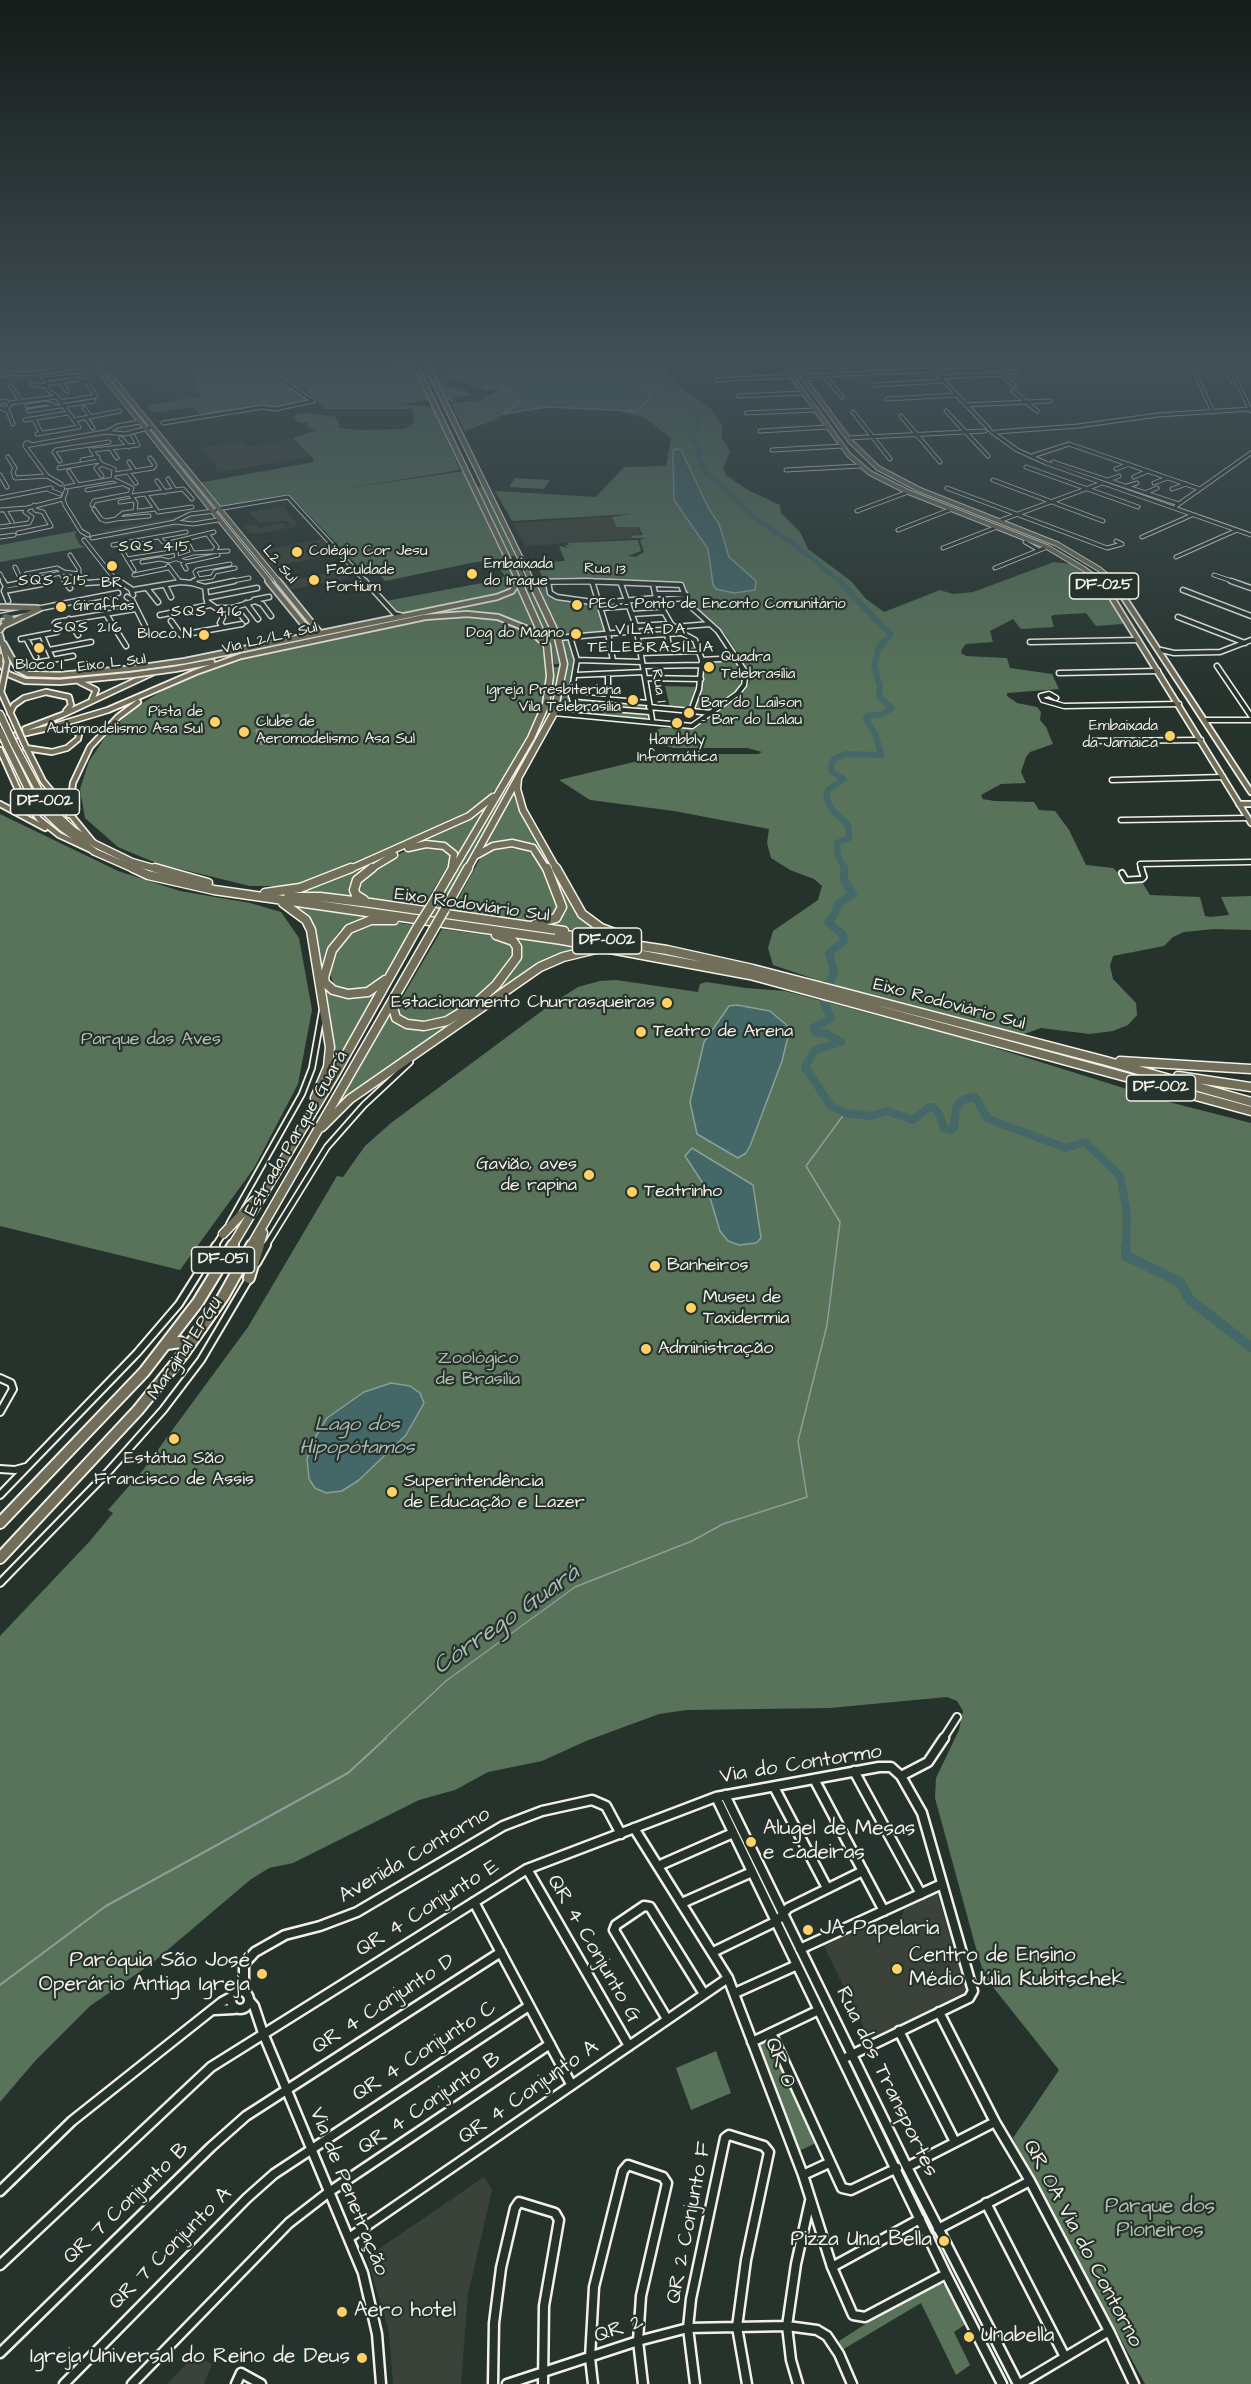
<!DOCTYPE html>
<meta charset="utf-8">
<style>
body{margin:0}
canvas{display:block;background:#26332d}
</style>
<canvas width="1251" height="2384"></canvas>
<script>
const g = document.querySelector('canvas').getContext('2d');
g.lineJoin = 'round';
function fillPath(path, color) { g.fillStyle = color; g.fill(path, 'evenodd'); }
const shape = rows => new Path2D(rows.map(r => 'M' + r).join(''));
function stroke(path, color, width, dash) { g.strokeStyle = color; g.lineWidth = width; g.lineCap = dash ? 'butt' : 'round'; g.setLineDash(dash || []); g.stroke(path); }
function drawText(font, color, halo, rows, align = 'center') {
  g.font = font + ' "Architects Daughter",sans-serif'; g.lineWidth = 4.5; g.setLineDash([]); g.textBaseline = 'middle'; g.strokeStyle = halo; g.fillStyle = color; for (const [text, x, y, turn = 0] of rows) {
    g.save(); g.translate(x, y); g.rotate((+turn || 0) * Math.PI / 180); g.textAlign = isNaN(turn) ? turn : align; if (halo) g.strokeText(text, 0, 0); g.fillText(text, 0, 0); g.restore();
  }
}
fillPath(shape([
 [126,362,184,362,208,382,211,397,163,404],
 [136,424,141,431,44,446,40,438],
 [293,439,311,457,219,472,215,467,217,466,201,448,242,441,247,447],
 [283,506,298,526,257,534,249,533,247,530,250,529,246,529,244,526,255,524,259,528,282,523,286,527,292,526,288,521,259,523,249,512],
 [207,511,214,521,108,539,102,530],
 [631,515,643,538,525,546,513,523],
 [322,539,335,554,272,567,259,551],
 [342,570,349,578,288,590,282,582],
 [937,1893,967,1992,870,2041,824,1946,869,1925,879,1930,892,1929,900,1924,904,1909],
 [484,2177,492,2190,468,2294,461,2384,393,2384,389,2332,367,2257],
 [195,2355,212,2364,204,2384,167,2384]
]), '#3b4239');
fillPath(shape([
 [184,362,249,362,308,400,278,408,263,406,193,417,201,415,191,407,153,413,147,405,201,397,192,383,198,381,194,377,198,374],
 [256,362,412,362,429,400,399,404,434,407,460,470,335,490,464,471,505,557,502,558,505,563,502,564,509,565,514,581,511,587,497,595,403,615,396,613,386,601,498,580,505,576,494,561,476,562,385,581,371,565,359,567,289,494,220,507,198,483,314,462,314,460,293,438,316,430,308,428,308,423,301,423,292,418,297,414,308,413,336,417,340,428,358,430,404,429,414,422,412,409,325,409,304,388,298,388],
 [427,362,476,362,480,369,444,372,443,374,449,379,452,378,447,373,478,370,481,374,497,378,499,382,493,386,504,385,517,398,555,405,505,412,497,419,465,431,451,403,484,400,482,398,498,391,493,389,489,391,475,386,483,384,470,385,452,380,446,384,444,381,448,388,453,387,467,391,473,396,452,397,457,402,449,402,439,382,441,373,432,373],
 [627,366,664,368,675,383,712,410,722,425,722,438,730,451,723,468,726,475,748,490,780,505,781,513,800,532,808,549,851,581,866,599,884,612,940,590,953,594,973,592,1054,562,1071,564,1090,578,1109,598,1123,623,1122,624,1096,626,1086,613,1053,615,1051,617,1054,627,1021,629,1013,619,990,631,993,642,966,644,962,649,961,653,966,656,1007,658,1010,668,1052,674,1059,689,1007,693,1007,696,1017,703,1037,707,1041,712,1040,720,1046,727,1053,744,1030,752,1026,757,1021,772,1026,783,1001,784,981,795,983,799,994,801,1034,802,1039,810,1055,811,1069,830,1086,865,1113,868,1123,878,1140,879,1150,895,1200,897,1205,916,1210,917,1229,915,1221,897,1251,896,1251,930,1214,929,1184,932,1173,937,1164,946,1113,956,1110,966,1113,979,1136,1003,1137,1015,1128,1025,1113,1031,1090,1034,1041,1028,1024,1034,1012,1033,899,1002,843,990,830,982,820,981,773,965,768,948,773,931,818,900,822,886,814,879,790,870,771,858,767,843,769,829,674,811,590,800,559,780,667,754,758,754,762,752,747,748,673,748,656,743,653,738,657,730,661,728,697,727,744,692,750,681,748,669,725,634,692,604,684,584,558,580,542,576,536,563,565,561,559,546,568,548,565,545,569,545,568,543,638,540,641,551,628,556,636,557,644,552,640,540,645,538,632,538,631,536,643,535,639,527,617,527,612,517,632,514,512,521,495,491,596,497,624,467,666,466,671,438,645,418,615,410,635,411,651,398,648,391,627,377,624,369],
 [673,451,686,462,699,486,709,509,719,524,729,557,756,581,713,584,708,549,674,500],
 [515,478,550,480,544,489,509,487],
 [482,486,513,548,515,556,510,556,493,522,477,487],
 [76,531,75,536,80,545,85,547,0,562,0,545],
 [513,564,518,564,555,636,560,664,554,664,541,624],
 [537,583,547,583,549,594,552,597,597,603,606,632,562,636],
 [518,586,542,637,533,630,511,620,487,615,430,616,428,612,500,597],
 [451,615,479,616,508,623,531,632,543,650,549,672,542,710,496,789,474,809,306,884,276,886,250,886,156,863,118,847,85,818,80,789,89,761,110,730,136,707,165,689,227,663,250,656],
 [564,639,569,639,575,660,569,695,574,713,558,712,567,672,563,641],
 [736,659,743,674,738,689,711,711,693,709,700,689,703,661],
 [553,667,561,667,555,705,527,758,523,762,519,762,548,707],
 [665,686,697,687,688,709,670,708],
 [574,698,647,704,648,710,576,705],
 [576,708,648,713,649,717,642,720,578,714],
 [517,765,521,766,505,790,504,798,441,909,436,908],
 [513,792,517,806,548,863,537,849,499,842,481,848],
 [485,809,458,854,447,845,427,842,407,846],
 [0,814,118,871,180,891,250,903,281,912,299,938,312,1010,298,1084,254,1168,180,1270,0,1226],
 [510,845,524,848,537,858,551,883,560,905,553,918,531,923,451,912,482,855,493,848],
 [431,846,445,849,450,853,452,859,422,908,372,901,360,893,358,888,363,878,392,857,413,848],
 [393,852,355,879,357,900,286,892],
 [560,885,579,917,604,934,543,926,558,921,566,912],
 [288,904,371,918,349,925,340,930,328,948,321,974,311,921,305,913],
 [385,921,413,925,383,978,377,985,356,992,335,987,330,974,330,963,337,945,356,927],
 [442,929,493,936,506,941,515,952,514,958,507,968,481,996,446,1019,418,1024,402,1019,396,1008],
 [510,936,594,947,553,957,480,1004,508,977,519,962,522,955,522,948],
 [616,980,698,992,700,984,706,982,746,988,785,991,970,1040,1165,1101,1251,1123,1251,2384,1145,2384,1017,2147,1013,2138,1059,2070,985,1977,977,1952,935,1798,936,1778,959,1730,963,1711,957,1701,947,1697,830,1708,687,1710,659,1714,586,1741,542,1761,488,1772,455,1790,419,1800,293,1863,269,1868,250,1880,151,1964,90,2006,35,2061,0,2102,0,1636,90,1541,113,1513,108,1510,143,1470,248,1327,337,1176,343,1177,365,1146,391,1123,550,1005,578,987,600,981],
 [323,981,329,991,370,994,379,989,331,1072,332,1060],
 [389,1014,395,1021,428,1029,441,1027,465,1015,338,1103],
 [769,2038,818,2142,799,2151,755,2046],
 [716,2051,731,2093,691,2110,676,2068],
 [937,2281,948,2287,966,2324,954,2332,970,2365,956,2375,921,2303,842,2350,839,2341,914,2293]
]), '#587359');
const water = shape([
 [476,362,656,362,660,366,652,369,625,367,627,377,648,391,651,398,635,411,547,407,503,414,518,402,516,397,501,386,496,377,481,374,476,362],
 [675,449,681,450,709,509,719,524,729,557,756,581,755,590,734,593,716,589,713,584,708,549,674,500,673,451,675,449],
 [737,1005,770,1011,790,1028,782,1061,750,1146,746,1153,738,1158,697,1134,690,1102,704,1042,729,1006,737,1005],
 [692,1148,753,1185,761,1238,756,1243,739,1245,728,1241,720,1231,708,1191,685,1156,692,1148],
 [391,1383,410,1386,420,1393,424,1403,406,1435,359,1480,342,1491,326,1493,315,1488,309,1479,307,1459,316,1436,327,1418,364,1392,391,1383]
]);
fillPath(water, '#446868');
stroke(water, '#8a9f9b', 1.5);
stroke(shape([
 [384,1739,446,1681,575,1587,692,1541,723,1524,807,1497,798,1441,827,1325,840,1222,806,1166,845,1113]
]), '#8a9f9b', 1.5);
stroke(shape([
 [0,1985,106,1906,348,1773,386,1738]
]), '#8a9f9b', 2);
stroke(shape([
 [617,362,676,392,695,412,698,419,699,429,689,435,699,446,699,459,706,472,757,520,798,547,840,582]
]), '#446868', 4.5);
stroke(shape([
 [839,581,891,635,879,647,874,665,880,688,879,697,892,708,883,714,867,716,866,719,876,736,881,755,846,754,834,759,831,765,832,772,844,779,828,790,826,796,832,810,848,825,849,838,837,843,838,856,845,870]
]), '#446868', 6);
stroke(shape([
 [844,868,844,880,853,894,838,904,834,915,828,922,843,935,844,941,829,953,834,971,824,1003,831,1018,814,1028,815,1032,827,1034,841,1042,815,1050,805,1067,831,1106,845,1113,870,1116,887,1111,913,1120,929,1107,933,1107,939,1114,944,1128,951,1130,954,1127,956,1108,962,1100,975,1097,988,1119,1066,1148,1085,1142,1120,1176,1127,1213,1126,1246]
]), '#446868', 8);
stroke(shape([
 [1126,1245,1126,1256,1180,1282,1190,1300,1251,1347]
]), '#446868', 10);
fillPath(shape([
 [286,714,289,714,289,718,266,726,262,723,286,714],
 [256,729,262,729,268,743,267,745,261,745,255,731,256,729]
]), '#8d928a');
const minorFar4 = shape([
 [254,362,313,401],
 [900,362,902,364],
 [926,362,990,430],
 [1190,362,1213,412],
 [1223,362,1233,382],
 [1227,362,1251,411],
 [711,364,747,362],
 [0,366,28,362],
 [796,368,864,364],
 [930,368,1021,362],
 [33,369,74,363],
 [10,373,14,373,19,374,10,373],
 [38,373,78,367,85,369],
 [19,374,38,373,46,378,47,389,57,397,79,427,37,434],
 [1002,374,1017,371],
 [2,375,10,373],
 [803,376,932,370],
 [825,376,842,397],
 [939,377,1002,374,1014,386],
 [47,379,81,375,86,377],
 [717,380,791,376],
 [60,381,67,391],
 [46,384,77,379],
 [874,385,943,381],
 [11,386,21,402],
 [37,386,32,384,46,386],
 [1013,391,1037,411],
 [738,396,803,393],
 [887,399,956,395],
 [0,402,6,401,10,405,7,408,0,408],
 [60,402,96,396,89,386],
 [9,403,57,397],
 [965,405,1050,401],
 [27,406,46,403,53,405],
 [84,408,91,417],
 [3,409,8,411,13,424],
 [28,411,94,401],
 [946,411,988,456],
 [853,412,890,459],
 [746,413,815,410],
 [901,416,940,462],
 [86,418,93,428],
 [25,420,68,413],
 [74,420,120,411],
 [35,421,41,433],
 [163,423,263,407,275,409,313,401],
 [760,431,828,427],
 [107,432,117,426,140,422],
 [992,432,1017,450,1046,463,1251,535],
 [996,432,1078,426,1158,415,1250,409],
 [121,438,129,447],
 [848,438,985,431],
 [26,443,29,443,31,445,25,446,26,443],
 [31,445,105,432,125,434,152,427],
 [25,446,47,476,61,484],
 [110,448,117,458],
 [91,449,101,464,114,469,113,479],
 [93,450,138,445,133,436],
 [772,450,842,446],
 [1032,456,1069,444,1200,489],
 [8,457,15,468,13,472,15,478,47,476],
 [82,460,98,457],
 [60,461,54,452,56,450,109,442],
 [129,462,135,471],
 [1053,462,1179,504],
 [101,464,96,468,102,476],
 [1026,467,1138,507],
 [59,468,99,461],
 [1116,469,1129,464],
 [786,470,860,466],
 [69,471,78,485],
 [128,472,136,483],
 [115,474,153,468,155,465,150,458],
 [0,475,7,487],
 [1134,477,1148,471],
 [113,479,132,488,130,494,136,503,135,511],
 [168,479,175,490],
 [993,480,1103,521],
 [1108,480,1119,476],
 [157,481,165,492],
 [1154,483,1167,478],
 [1127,486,1137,483],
 [66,487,113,479],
 [947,488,1107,548,1122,544,1116,541],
 [1172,489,1186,484],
 [49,490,60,494],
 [87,490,121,484],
 [66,491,63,499,65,505,81,531,88,535],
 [1145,493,1157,488],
 [131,496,183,489,192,499],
 [147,496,158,512,192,507],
 [0,498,51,488],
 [120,502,133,500],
 [92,505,94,501,130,494],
 [1176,506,1251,453],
 [94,509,101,519,106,521,116,519,123,513,155,509],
 [217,509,288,497,366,582],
 [0,510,27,508],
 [5,510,12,522],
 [857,511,908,492],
 [116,519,149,516],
 [176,521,190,514,215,511],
 [999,521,1102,483],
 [0,527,29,523,32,517,25,512,27,508,63,499],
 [898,530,952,509],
 [18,533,51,526,43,512,35,510,34,505],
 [208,535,217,547,214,551],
 [0,537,14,535],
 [159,537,163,542,175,546,177,559,186,562,218,555],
 [1142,537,1192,515],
 [92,538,175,522,193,524,218,520],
 [84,540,114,578,121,582],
 [186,540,193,553],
 [1025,542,1039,550],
 [169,543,214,532],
 [113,545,186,532],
 [120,547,134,570],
 [943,548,997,527],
 [70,555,79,569,79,574],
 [1176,557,1237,530],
 [127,559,177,551],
 [142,562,160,559,169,561,193,553,228,551],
 [186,562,183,564,186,569],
 [168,566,180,582],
 [15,567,22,582],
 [995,568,1047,547],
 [60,573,66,582],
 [0,574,4,582],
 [26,574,57,568,64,572],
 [134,575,168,568],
 [1214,575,1235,582],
 [41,579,44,582],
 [198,579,212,577,215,572,235,568],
 [24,582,64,572,79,574,86,582],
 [94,582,116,581],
 [177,582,186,582],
 [193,582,198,578,195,572,197,570,230,564],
 [227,582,249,578],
 [531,582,621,582]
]);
const minorFar3 = shape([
 [3,581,6,586],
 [65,581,70,588],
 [84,581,86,583,116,581],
 [119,581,131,589,133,595],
 [365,581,395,614,403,616],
 [548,581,550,593,557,597,599,603,656,598],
 [592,581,608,633,613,661],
 [1231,581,1251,588],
 [531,582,586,581,681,585,688,604,718,631,746,673,744,685,737,694,692,726,554,713],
 [192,583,194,581],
 [621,584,636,626,652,719],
 [653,584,656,598,671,624,678,631,695,640,702,660,699,689,691,711],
 [165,585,171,597],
 [205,587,234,581],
 [147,588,158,602],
 [133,590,180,582,192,583,205,587,207,602,216,608,232,608,255,601,262,604,271,616],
 [1183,590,1251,616],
 [4,591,42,584,43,581],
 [655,594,685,594],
 [127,597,132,600,148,632],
 [206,598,257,588],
 [254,600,269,597],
 [657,600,686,598],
 [8,601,4,591,6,586,31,581],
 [246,603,258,619],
 [232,608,237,610,246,621],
 [601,608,629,606],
 [221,609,223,617,220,623,223,627],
 [106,614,126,646],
 [632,614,664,612],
 [160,615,210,605],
 [0,616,118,593],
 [1178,617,1245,643],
 [69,619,78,635],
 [171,621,181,635,242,624],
 [636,626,671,624],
 [674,627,710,624],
 [667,634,670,652],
 [42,635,53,660],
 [638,636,681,633],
 [570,637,577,660,571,695,577,715],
 [26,638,36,657],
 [558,638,637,631],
 [21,639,57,632,59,630,55,623,57,622,135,609],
 [1030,642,1138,640],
 [49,650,91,642],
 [1161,650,1174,653,1220,652,1251,640],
 [641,653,699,651],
 [577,660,642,662],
 [702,660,737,658],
 [35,663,73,656],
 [643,666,702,665],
 [1217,666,1251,716],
 [1059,673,1158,671],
 [576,675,644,672],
 [608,675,608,699],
 [645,678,701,679],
 [571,696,648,703],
 [1056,698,1049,694,1041,696,1043,700,1064,706,1179,704],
 [574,706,650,712],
 [649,707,712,713],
 [1206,720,1251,720],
 [1091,741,1201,740],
 [1112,780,1223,777],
 [1121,820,1248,818],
 [1142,870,1140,864,1251,862]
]);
const minorFar2 = shape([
 [1122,873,1126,880,1142,879,1144,877,1141,868],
 [229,1224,302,1094,312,1068,322,1012],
 [215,1246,224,1232],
 [266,1246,327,1147,364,1105,410,1062]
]);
const minorFar1 = shape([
 [257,1263,267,1245],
 [0,1378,11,1383,13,1389,0,1412],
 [0,1469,15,1470,26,1467],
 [0,1495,137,1353,179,1304,216,1245],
 [0,1583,108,1472,163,1410,201,1360,250,1277],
 [943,1739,957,1717]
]);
const minor = shape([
 [854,1771,921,1894],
 [901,1776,928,1762,944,1738],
 [814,1779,884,1911],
 [774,1787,827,1888],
 [725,1795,907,2167,1018,2384],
 [716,1797,946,2274,1002,2384],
 [634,1828,728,1978,803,2175,832,2267,853,2315,865,2317,946,2274],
 [658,1866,733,1833],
 [527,1869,629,2046],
 [474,1902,571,2084],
 [682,1903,752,1872],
 [800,1949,942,1884],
 [713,1952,777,1921,788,1908,863,1871],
 '231 2000a9 9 0 1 1 18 0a9 9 0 1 1-18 0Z',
 [244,1991,244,1964,255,1952,285,1935,320,1926,357,1912,503,1826,542,1811,592,1800,606,1806,621,1834],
 [735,1993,797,1965],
 [249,2000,254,2006,263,2033,363,2273,377,2334,381,2384],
 [214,2010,234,2009],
 [939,2012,995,2122,1030,2181,1109,2331,1134,2384],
 [667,2019,614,1930,616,1925,644,1906,650,1907,704,1994],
 [899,2031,955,2142],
 [771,2033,842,2188,851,2190,897,2168],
 [752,2042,819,2010],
 [907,2167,995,2122],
 [803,2175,829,2163],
 [0,2191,72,2121,222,2002,233,1996],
 [986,2203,1065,2357],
 [938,2229,1030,2181],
 [349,2238,728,1978],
 [0,2265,211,2067,527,1869,716,1797,879,1767,891,1767,901,1776,922,1813,973,1991,969,1998,843,2059],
 [832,2267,920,2219],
 [0,2353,211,2147,246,2116,501,1952],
 [64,2384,247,2198,274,2174,529,2006],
 [132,2384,289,2223,329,2192,550,2044],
 [236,2384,241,2373,261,2384],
 [493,2384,494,2323,501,2268,515,2208,519,2202,555,2213,559,2220,544,2306,543,2384],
 [507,2384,638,2341,688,2328,787,2326,817,2330,827,2336,839,2354,852,2384],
 [593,2384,590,2358,594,2287,623,2171,628,2165,663,2177,667,2183,641,2296,638,2341,643,2384],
 [695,2384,688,2328,691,2299,725,2138,729,2135,764,2146,769,2152,746,2260,737,2327,747,2384],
 [798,2384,791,2360,787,2326,796,2264,810,2201],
 [1020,2384,1109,2331]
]);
const majorFar1 = shape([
 [92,362,270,582],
 [99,362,279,582],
 [781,362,849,455,870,473,908,492,1047,547,1084,569,1101,582],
 [792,362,850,441,878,468,918,489,1057,544,1099,569,1115,582]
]);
const major = shape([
 [268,581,312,635],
 [278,581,320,633],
 [1099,581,1104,585,1251,823],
 [1113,581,1251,792],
 [0,607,37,608],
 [4,622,11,618,5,616],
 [0,630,3,626,39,609],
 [0,635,7,662],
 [4,644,18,669,28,674,60,675,136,668,185,661,497,597,512,591,518,581],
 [0,656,0,663,8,674,25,681,60,682,131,675],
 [175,669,212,662],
 [3,682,1,692,15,723],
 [80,682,96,690,92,699],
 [10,713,14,705,24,698,46,692,69,697,71,705,66,711],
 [25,729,62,715,152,673],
 [0,739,48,728,108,710,196,672,241,656,425,617,467,614,498,617,530,630,547,646],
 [24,743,43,781,93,842],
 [26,748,52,752,67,748,78,739,79,735,76,731,58,728],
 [0,750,19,792,39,819,59,835,89,849],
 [0,804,45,828],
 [1239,804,1251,804],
 [69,815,73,783,90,747,118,717,138,702]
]);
const highwayFar3 = shape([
 [414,362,519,582],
 [425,362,532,582],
 [396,366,415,363]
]);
const highwayFar2 = shape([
 [0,714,5,725],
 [14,744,47,806,73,830,95,844,132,862,160,870],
 [7,746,28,789,41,808,61,827,95,852,136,870],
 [518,779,517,789,523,810,557,870],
 [408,848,426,844,444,846,454,854,452,866],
 [475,856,493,846,512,843,533,848,547,870],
 [348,870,469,816,493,797],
 [369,870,394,855],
 [453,870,531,738,546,704,550,676,547,646,518,581],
 [467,870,554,713,564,664,558,638,531,581]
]);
const highwayFar1 = shape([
 [133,868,148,875,214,890,562,940,750,975,1251,1111],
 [155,868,208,883],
 [556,868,582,914,601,928,633,940],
 [265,893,300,888,351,868],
 [288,897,320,897,370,903,564,931],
 [364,900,356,895,354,890,357,880,372,868],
 [283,903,306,920,311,930,330,1047,328,1067,315,1098],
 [431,906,453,868],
 [445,909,468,868],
 [535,924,556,918,562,907,547,868],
 [559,934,667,950,753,969,1106,1061,1251,1102],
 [385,980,368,992,348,994,333,990,325,983,324,977,332,950,349,929,371,920,394,920],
 [392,1004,396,1018,407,1024,424,1026,447,1021,475,1004,496,985,517,957,517,947,513,941,496,935],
 [1120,1061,1251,1069],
 [1178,1076,1251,1087],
 [322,1127,350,1099,540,967,563,957,596,949],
 [223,1234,254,1201],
 [232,1246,334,1076,417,928],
 [251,1246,433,930],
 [259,1246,263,1233]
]);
const highway = shape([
 [249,1278,259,1245],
 [167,1344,180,1342,184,1345,184,1353],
 [0,1523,144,1372,198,1302,233,1245],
 [0,1558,138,1410,184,1353,223,1297,252,1245]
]);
stroke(minorFar4, '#f4f1e8', 5);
stroke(minorFar3, '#f4f1e8', 7);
stroke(minorFar2, '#f4f1e8', 8);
stroke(minorFar1, '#f4f1e8', 10);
stroke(minor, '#f4f1e8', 13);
stroke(majorFar1, '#f4f1e8', 6);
stroke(major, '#f4f1e8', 8);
stroke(highwayFar3, '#f4f1e8', 7);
stroke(highwayFar2, '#f4f1e8', 9);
stroke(highwayFar1, '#f4f1e8', 11);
stroke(highway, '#f4f1e8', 14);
stroke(minorFar4, '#26332d', 3);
stroke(minorFar3, '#26332d', 4);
stroke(minorFar2, '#26332d', 4.5);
stroke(minorFar1, '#26332d', 6);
stroke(minor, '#26332d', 8);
stroke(majorFar1, '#716e59', 4);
stroke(major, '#716e59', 4.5);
stroke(highwayFar3, '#716e59', 4.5);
stroke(highwayFar2, '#716e59', 6);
stroke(highwayFar1, '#716e59', 8);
stroke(highway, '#716e59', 10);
const majorBridge = shape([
 [131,675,175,669],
 [3,682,7,662],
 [15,723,24,743]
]);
const highwayBridgeFar1 = shape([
 [5,725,14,744],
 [0,731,7,746]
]);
const highwayBridge = shape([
 [417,928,431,906],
 [433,930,445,909]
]);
stroke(majorBridge, '#f4f1e8', 8, []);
stroke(highwayBridgeFar1, '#f4f1e8', 9, []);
stroke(highwayBridge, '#f4f1e8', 11, []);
stroke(majorBridge, '#716e59', 4.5);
stroke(highwayBridgeFar1, '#716e59', 6);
stroke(highwayBridge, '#716e59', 8);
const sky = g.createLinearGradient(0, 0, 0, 696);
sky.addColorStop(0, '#151c19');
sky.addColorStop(0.52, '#415057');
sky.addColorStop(1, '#41505700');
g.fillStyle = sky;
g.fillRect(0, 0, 1251, 696);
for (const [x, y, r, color] of [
 [297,552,6,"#ffd166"],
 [112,566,6,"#ffd166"],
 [472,574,6,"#ffd166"],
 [314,580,6,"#ffd166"],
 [577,605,6,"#ffd166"],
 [61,607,6,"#ffd166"],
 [576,634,6,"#ffd166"],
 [204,635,6,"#ffd166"],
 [39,648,6,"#ffd166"],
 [709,667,6,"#ffd166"],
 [633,700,6,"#ffd166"],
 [689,713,6,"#ffd166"],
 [215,722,6,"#ffd166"],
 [677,723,6,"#ffd166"],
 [244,732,6,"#ffd166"],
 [1170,736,6,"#ffd166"],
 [667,1003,6,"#ffd166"],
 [641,1032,6,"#ffd166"],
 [589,1175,6,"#ffd166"],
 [632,1192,6,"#ffd166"],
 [655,1266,6,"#ffd166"],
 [691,1308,6,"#ffd166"],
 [646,1349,6,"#ffd166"],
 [174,1439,6,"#ffd166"],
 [392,1492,6,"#ffd166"],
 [751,1842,6,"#ffd166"],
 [808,1930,6,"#ffd166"],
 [897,1969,6,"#ffd166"],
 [262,1974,6,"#ffd166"],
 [944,2241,6,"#ffd166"],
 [342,2312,6,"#ffd166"],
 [969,2337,6,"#ffd166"],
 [362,2358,6,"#ffd166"]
]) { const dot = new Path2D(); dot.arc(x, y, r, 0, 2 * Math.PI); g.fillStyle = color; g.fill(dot); stroke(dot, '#26332d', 2); }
drawText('15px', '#f4f1e8', '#26332d', [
 ["Colégio Cor Jesu",309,552],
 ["Embaixada",484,565],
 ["do Iraque",484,582],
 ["Faculdade",326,571],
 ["Fortium",326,588],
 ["BR",112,584,"center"],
 ["PEC - Ponto de Enconto Comunitário",589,605],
 ["Giraffas",73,607],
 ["Dog do Magno",564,634,"right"],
 ["Bloco N",192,635,"right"],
 ["Quadra",721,658],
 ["Telebrasília",721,675],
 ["Bloco I",39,666,"center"],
 ["Igreja Presbiteriana",621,691,"right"],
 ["Vila Telebrasília",621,708,"right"],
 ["Bar do Lailson",701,704],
 ["- Bar do Lalau",701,721],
 ["Pista de",203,713,"right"],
 ["Automodelismo Asa Sul",203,730,"right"],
 ["Clube de",256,723],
 ["Aeromodelismo Asa Sul",256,740],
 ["Embaixada",1158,727,"right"],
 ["da Jamaica",1158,744,"right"],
 ["Hambbly",677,741,"center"],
 ["Informática",677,758,"center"]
], 'left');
drawText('15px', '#f4f1e8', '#26332d', [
 ["L2 Sul",279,565,50],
 ["Rua 13",605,570,3],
 ["Via L2/L4 Sul",270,639,-13],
 ["Eixo L Sul",112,664,-7],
 ["Rua 1",658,686,81]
]);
g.letterSpacing = '1.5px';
drawText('16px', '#f4f1e8', '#26332d', [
 ["SQS 415",155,548],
 ["SQS 215",54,582],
 ["SQS 416",207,613],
 ["SQS 216",88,629],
 ["VILA DA",651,631],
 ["TELEBRASÍLIA",651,649]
]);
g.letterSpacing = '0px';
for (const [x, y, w] of [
 [1104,586,69],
 [45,802,69],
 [607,941,69],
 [1161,1088,69],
 [223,1260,63]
]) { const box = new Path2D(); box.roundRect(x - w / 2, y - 13, w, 26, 4.5); g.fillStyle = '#26332d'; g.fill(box); stroke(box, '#f4f1e8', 1.5); }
drawText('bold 16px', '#f4f1e8', null, [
 ["DF-025",1104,586],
 ["DF-002",45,802],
 ["DF-002",607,941],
 ["DF-002",1161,1088],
 ["DF-051",223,1260]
]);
drawText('18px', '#f4f1e8', '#26332d', [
 ["Eixo Rodoviário Sul",472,906,8],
 ["Eixo Rodoviário Sul",949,1005,15],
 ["Estrada Parque Guará",297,1134,-60],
 ["Marginal EPGU",186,1349,-56]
]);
drawText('18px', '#f4f1e8', '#26332d', [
 ["Estacionamento Churrasqueiras",655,1003,"right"],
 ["Teatro de Arena",653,1032],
 ["Gavião, aves",577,1165,"right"],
 ["de rapina",577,1186,"right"],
 ["Teatrinho",644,1192],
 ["Banheiros",667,1266],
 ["Museu de",703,1298],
 ["Taxidermia",703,1319],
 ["Administração",658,1349],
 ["Estátua São",174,1459,"center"],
 ["Francisco de Assis",174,1480,"center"],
 ["Superintendência",404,1482],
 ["de Educação e Lazer",404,1503]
], 'left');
drawText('18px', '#b6bfaf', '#26332d', [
 ["Parque das Aves",151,1040],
 ["Zoológico",478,1359],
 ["de Brasília",478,1380]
]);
drawText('italic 20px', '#aebab5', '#26332d', [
 ["Lago dos",357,1426],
 ["Hipopótamos",357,1449]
]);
drawText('21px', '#f4f1e8', '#26332d', [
 ["Via do Contormo",801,1765,-9],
 ["Avenida Contorno",415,1856,-30],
 ["QR 4 Conjunto E",428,1909,-32],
 ["QR 4 Conjunto G",593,1949,60],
 ["QR 4 Conjunto D",384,2005,-33],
 ["QR 4 Conjunto C",425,2052,-33],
 ["QR 0",779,2063,69],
 ["Rua dos Transportes",886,2082,64],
 ["QR 4 Conjunto A",529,2093,-35],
 ["QR 4 Conjunto B",430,2104,-34],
 ["Via de Penetração",348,2192,68],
 ["QR 7 Conjunto B",127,2204,-44],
 ["QR 2 Conjunto F",690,2223,-79],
 ["QR 0A Via do Contorno",1082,2244,62],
 ["QR 7 Conjunto A",171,2249,-45],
 ["QR 2",619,2330,-18]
]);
drawText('21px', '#f4f1e8', '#26332d', [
 ["Alugel de Mesas",763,1830],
 ["e cadeiras",763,1854],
 ["JA Papelaria",820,1930],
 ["Centro de Ensino",909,1957],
 ["Médio Júlia Kubitschek",909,1981],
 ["Paróquia São José",250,1962,"right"],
 ["Operário Antiga Igreja",250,1986,"right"],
 ["Pizza Una Bella",932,2241,"right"],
 ["Aero hotel",354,2312],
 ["Unabella",981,2337],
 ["Igreja Universal do Reino de Deus",350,2358,"right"]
], 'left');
drawText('21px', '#b6bfaf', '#26332d', [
 ["Parque dos",1160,2208],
 ["Pioneiros",1160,2232]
]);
drawText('italic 24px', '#aebab5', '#26332d', [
 ["Córrego Guará",507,1621,-35]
]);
</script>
